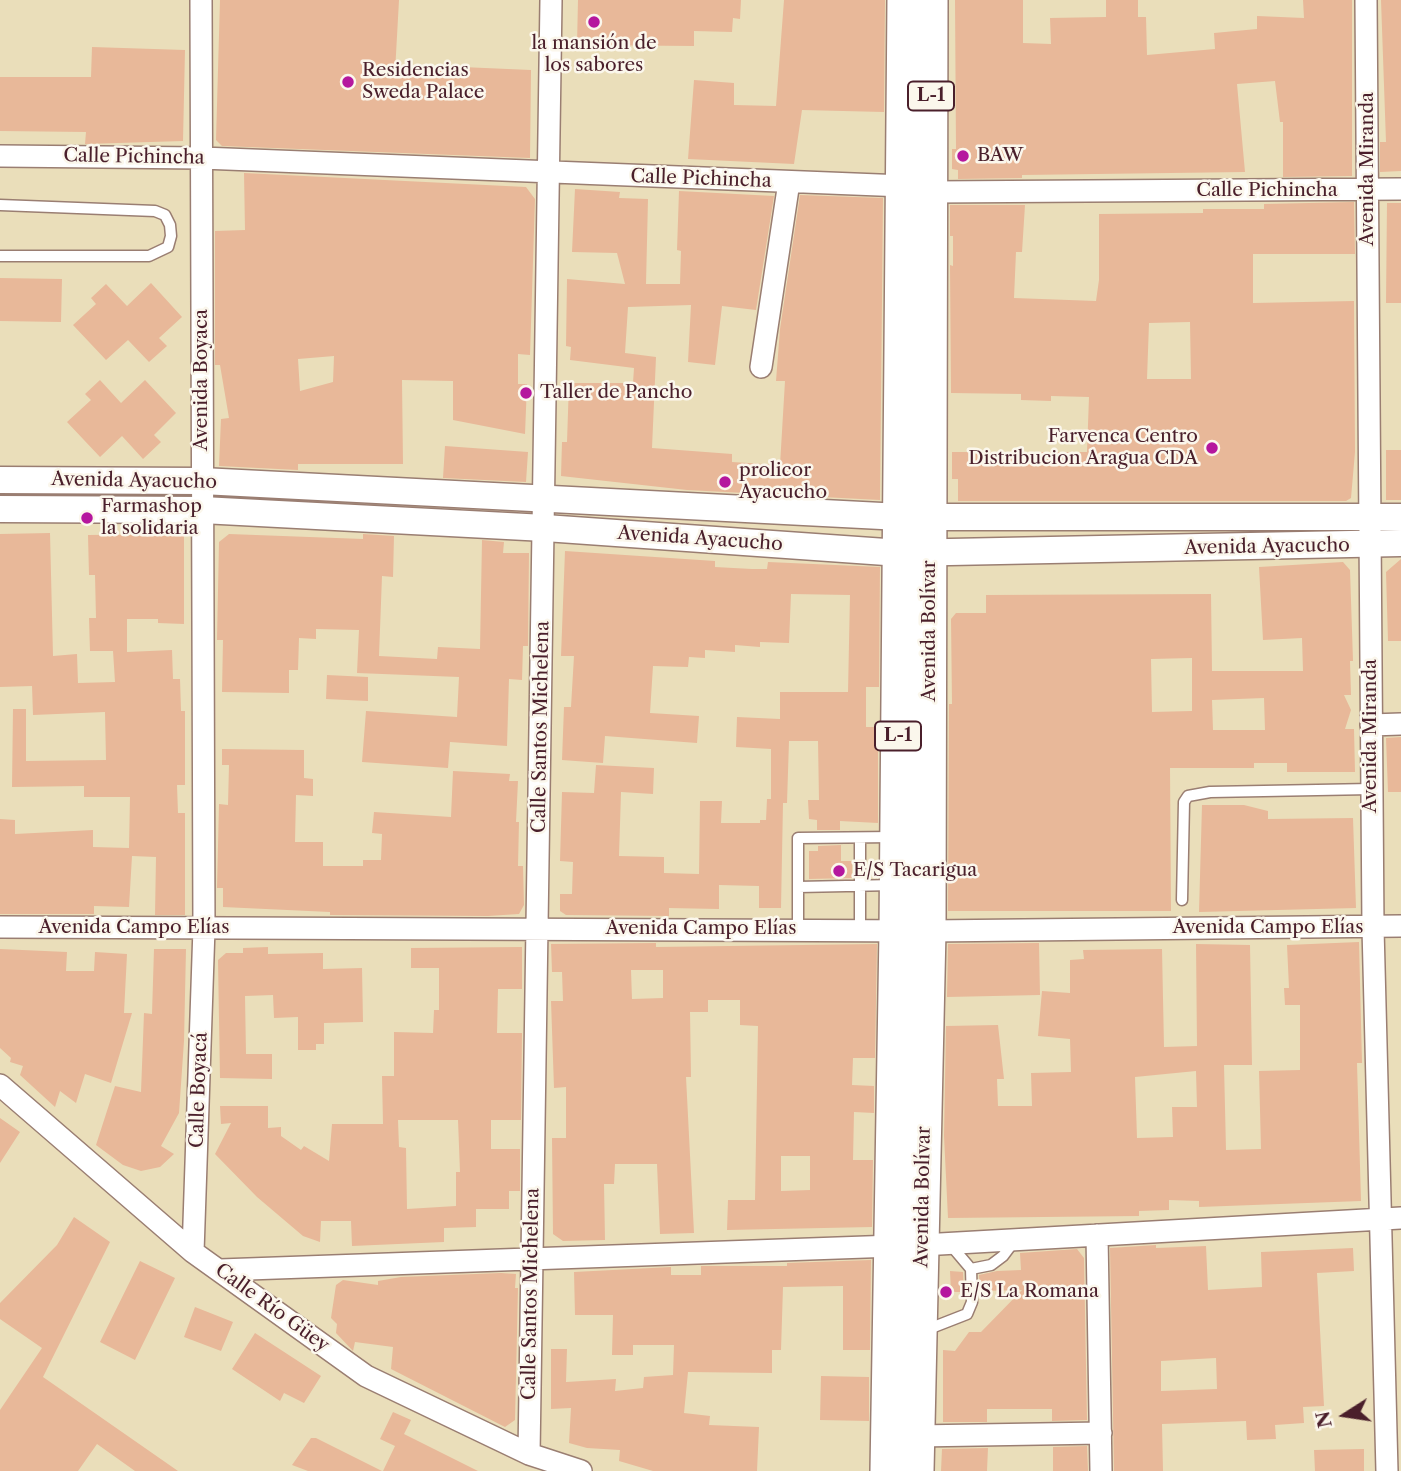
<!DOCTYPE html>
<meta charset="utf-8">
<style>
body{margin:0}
#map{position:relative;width:1401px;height:1471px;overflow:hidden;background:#eadeba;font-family:"Libre Caslon Text",serif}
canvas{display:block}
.north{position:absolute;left:1310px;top:1380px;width:70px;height:70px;-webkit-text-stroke:5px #fbf7ec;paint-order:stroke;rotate:258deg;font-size:19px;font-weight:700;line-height:28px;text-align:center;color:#4a1f2b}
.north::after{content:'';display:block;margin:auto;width:24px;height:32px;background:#4a1f2b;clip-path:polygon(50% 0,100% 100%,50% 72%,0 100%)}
</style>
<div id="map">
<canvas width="1401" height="1471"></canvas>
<div class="north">N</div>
</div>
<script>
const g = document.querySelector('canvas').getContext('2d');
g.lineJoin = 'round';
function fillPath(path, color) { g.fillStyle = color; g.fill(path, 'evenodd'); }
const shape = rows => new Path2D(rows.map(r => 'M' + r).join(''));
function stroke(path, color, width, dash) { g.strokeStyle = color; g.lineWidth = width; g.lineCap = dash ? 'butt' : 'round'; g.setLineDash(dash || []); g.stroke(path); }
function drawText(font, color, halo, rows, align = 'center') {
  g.font = font + ' "Libre Caslon Text",serif'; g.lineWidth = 5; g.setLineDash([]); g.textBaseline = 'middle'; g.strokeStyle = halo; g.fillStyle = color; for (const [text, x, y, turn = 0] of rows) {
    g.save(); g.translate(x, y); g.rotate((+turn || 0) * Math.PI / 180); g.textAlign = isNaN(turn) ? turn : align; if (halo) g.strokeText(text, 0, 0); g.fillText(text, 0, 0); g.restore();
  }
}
fillPath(shape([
 [220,0,399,0,395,72,439,73,439,66,531,70,530,158,222,146,216,140],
 [578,0,741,0,740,19,733,18,732,32,694,31,694,46,577,45],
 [784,0,885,0,884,112,802,110,794,164,688,159,694,80,734,83,734,105,776,106],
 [955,0,1023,0,1023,43,1051,44,1050,18,1106,17,1106,0,1138,0,1138,17,1146,17,1147,55,1215,49,1214,33,1257,29,1257,16,1304,18,1303,0,1352,0,1352,176,1283,177,1283,122,1280,122,1275,81,1237,84,1245,172,1022,175,1022,178,958,179,958,170,952,169,952,149,956,149],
 [1381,0,1401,0,1401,171,1380,172,1380,142,1386,142],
 [92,47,185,50,183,141,85,144,86,132,0,131,0,77,91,77],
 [244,173,526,187,535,199,530,355,518,354,518,384,527,384,525,434,453,420,453,381,402,380,403,464,298,464,298,470,219,466,221,419,229,418,220,365,215,365,215,231,245,230],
 [334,356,333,382,300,391,298,359],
 [575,189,620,192,619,198,648,199,646,284,680,284,681,251,677,250,679,191,774,196,756,310,722,306,715,365,688,362,691,305,628,307,625,353,656,357,652,448,732,454,732,462,780,465,785,381,776,381,780,329,800,195,883,198,880,500,687,490,561,476,562,442,567,442,569,383,633,383,634,368,570,360,571,347,566,346,567,279,625,284,617,253,572,252],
 [1354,202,1355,254,1253,254,1253,303,1354,301,1355,452,1351,498,1346,501,958,501,958,479,952,479,952,452,1087,452,1089,397,1051,396,1051,401,1021,400,1021,394,951,393,950,265,953,266,953,236,950,236,950,205,1025,205,1022,252,1016,252,1014,298,1096,301,1099,280,1099,214,1203,213,1203,209,1264,209,1264,204],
 [1190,322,1191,379,1147,379,1149,323],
 [1387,203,1401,203,1401,303,1386,303],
 [0,278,62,279,61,322,0,321],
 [151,283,182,317,159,338,167,346,149,362,128,340,106,360,73,325,96,304,91,298,106,284,127,306],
 [100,380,121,403,145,380,176,413,154,435,161,442,143,459,122,436,100,457,67,422,91,400,85,394],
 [445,446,528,452,526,482,443,478],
 [1386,450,1401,450,1401,500,1386,500],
 [50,533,53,656,77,654,78,683,115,682,113,651,90,651,89,618,96,618,95,575,89,575,88,535,184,534,184,624,158,623,158,619,127,619,127,652,172,650,173,679,180,679,181,711,185,711,185,785,177,785,178,813,185,813,185,915,155,915,156,857,132,856,129,907,94,906,94,914,0,914,0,819,15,820,15,834,93,830,93,847,129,848,130,797,84,797,84,786,12,787,13,709,26,709,26,761,106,760,105,712,33,715,32,686,0,687,0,534],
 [229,534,363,539,363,534,394,536,393,577,382,576,379,656,437,659,438,647,480,649,482,540,504,542,503,553,529,553,528,646,523,646,522,680,509,679,507,746,450,742,448,768,362,762,366,711,457,717,459,677,357,673,359,630,316,629,316,639,299,638,298,670,289,670,289,693,222,692,223,640,217,640,219,542],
 [565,551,715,561,715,567,752,569,767,569,768,562,880,567,879,687,866,687,866,727,878,727,878,823,840,821,840,830,817,830,817,820,809,819,808,800,819,800,818,741,789,741,787,803,783,803,781,908,759,908,759,886,719,885,719,909,669,908,669,916,566,915,560,911,560,894,572,894,573,862,560,861,562,792,594,793,596,765,654,768,653,794,621,792,619,856,664,857,664,873,699,874,700,801,722,801,721,823,760,823,760,820,766,820,767,799,771,799,771,749,736,747,737,717,780,719,780,692,848,692,850,595,791,594,789,643,760,642,760,647,735,645,735,652,705,650,705,658,689,657,688,667,653,666,650,713,699,716,697,743,605,736,603,763,562,760,564,707,571,707,574,656,561,656],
 [1401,559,1401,641,1388,641,1386,572],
 [1343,562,1350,570,1353,661,1350,661,1351,695,1344,695,1351,710,1345,729,1354,729,1355,772,1287,772,1287,763,1254,763,1254,768,1170,768,1171,911,948,911,949,704,952,704,951,619,956,613,986,613,986,595,1211,594,1212,671,1303,671,1302,638,1263,640,1259,567],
 [1192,658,1192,711,1152,712,1151,659],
 [1264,698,1265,730,1213,730,1212,700],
 [327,675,368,677,368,701,326,699],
 [1401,737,1401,792,1388,792,1386,738],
 [222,749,304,750,304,778,313,779,313,796,296,795,295,842,323,842,323,866,363,866,363,860,381,860,382,834,372,833,374,812,451,817,453,771,510,774,509,781,518,781,516,822,519,822,518,866,523,866,524,905,519,914,488,916,330,915,330,912,223,907,223,888,217,888,219,804,228,805,229,765,222,765],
 [1202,805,1244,805,1268,811,1268,819,1353,818,1356,908,1199,912],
 [841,845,841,861,852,861,852,878,809,879,809,851,818,851,818,846],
 [1359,942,1362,1063,1357,1063,1361,1201,1199,1207,1199,1201,1169,1200,1169,1210,1139,1211,1139,1216,948,1218,944,1136,946,1026,998,1025,1004,1079,997,1079,998,1106,1032,1106,1031,1073,1071,1072,1070,1039,1038,1036,1042,991,1070,993,1070,960,1084,959,1083,950,1162,949,1164,1047,1197,1046,1196,944,1250,945,1252,1065,1224,1065,1226,1150,1261,1149,1259,1071,1300,1070,1300,1005,1285,1005,1284,988,1289,988,1287,945],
 [1196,1071,1197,1107,1172,1107,1173,1137,1137,1138,1135,1077],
 [656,943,656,947,877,944,875,1058,853,1058,852,1085,874,1086,874,1113,854,1112,853,1160,873,1160,872,1227,727,1230,728,1200,755,1200,758,1026,740,1025,740,1000,708,1000,708,1012,690,1012,691,1077,686,1077,694,1233,660,1234,657,1164,615,1164,614,1184,604,1184,605,1240,563,1241,553,1234,552,1138,566,1138,566,1087,554,1088,551,1001,563,1001,562,972,552,972,551,944],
 [631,970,663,970,663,998,632,999],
 [781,1156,810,1156,810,1190,781,1191],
 [1039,943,1040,995,947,997,948,944],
 [268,947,268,954,323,953,323,969,362,968,363,1022,324,1023,324,1044,316,1044,316,1050,298,1050,298,1017,274,1018,273,995,245,996,246,1054,272,1054,272,1079,220,1078,218,960,226,953,243,953,243,948],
 [522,947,522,989,498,989,497,1033,522,1033,521,1120,491,1120,491,1149,520,1149,520,1191,509,1191,509,1209,476,1209,476,1227,444,1228,444,1242,352,1246,351,1221,321,1221,320,1242,303,1236,257,1197,215,1154,231,1123,221,1124,220,1106,268,1106,268,1128,281,1127,281,1136,301,1150,304,1146,329,1161,332,1124,383,1124,382,1076,394,1076,394,1032,433,1033,434,1010,439,1010,439,968,411,968,411,948],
 [398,1120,458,1120,460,1172,456,1172,456,1206,407,1209,406,1148,399,1147],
 [0,949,67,952,66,971,94,971,95,952,127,954,124,1013,132,1013,111,1083,85,1074,76,1103,60,1091,55,1107,20,1075,23,1066,10,1062,11,1058,0,1048],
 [154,949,186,949,184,1041,179,1113,161,1146,174,1154,160,1167,141,1171,123,1165,96,1145,115,1086,141,1092,144,1013,152,1014],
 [0,1118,20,1132,0,1163],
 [74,1217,110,1242,43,1377,178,1471,135,1471,97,1444,78,1471,0,1471,0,1410,42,1348,0,1319,0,1303,57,1245],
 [1156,1245,1156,1248,1206,1246,1208,1290,1262,1287,1261,1252,1353,1248,1354,1271,1317,1273,1324,1406,1303,1407,1304,1423,1275,1425,1276,1439,1247,1440,1246,1421,1162,1424,1163,1471,1114,1471,1110,1248],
 [1216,1358,1217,1389,1161,1391,1161,1361],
 [1077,1249,1084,1258,1087,1420,1052,1421,1052,1409,987,1409,987,1422,943,1422,943,1350,955,1351,969,1332,981,1332,1022,1290,980,1291,979,1275,997,1271,1021,1270,1020,1253],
 [871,1260,870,1350,843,1350,843,1286,783,1287,781,1350,772,1350,772,1373,688,1372,684,1413,710,1416,709,1425,759,1427,757,1471,653,1471,619,1461,620,1450,587,1448,569,1443,571,1408,551,1409,551,1349,567,1349,566,1382,616,1379,615,1391,643,1388,644,1377,673,1375,674,1345,633,1345,633,1355,612,1355,613,1315,575,1315,574,1272,671,1267,671,1275,701,1275,701,1266,787,1266,787,1263],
 [140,1261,175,1278,135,1360,100,1342],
 [950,1271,963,1272,964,1292,951,1292],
 [501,1273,516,1274,515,1288,518,1288,515,1420,505,1427,391,1369,393,1347,355,1342,353,1351,336,1333,337,1324,331,1318,336,1285,343,1280,378,1285,378,1281,401,1277],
 [195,1307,233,1322,221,1351,184,1337],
 [255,1333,321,1376,304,1403,284,1393,280,1401,232,1369],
 [821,1376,869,1377,869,1421,820,1420],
 [393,1412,411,1420,404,1434,478,1471,383,1471,395,1446,380,1439],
 [311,1438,316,1438,382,1471,308,1471,292,1465],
 [1087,1446,1088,1471,1053,1471,1053,1447],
 [988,1448,987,1471,941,1471,942,1449],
 [1364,1449,1364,1471,1315,1471,1314,1450]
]), '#e8b899');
const service = shape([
 [0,205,155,211,165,215,170,225,171,236,168,247,149,256,0,256],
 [798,887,894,885],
 [1182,900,1184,802,1188,796,1210,792,1371,789],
 [798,929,798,838,894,837],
 [860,930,860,838],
 [971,1269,991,1265,1003,1256,1015,1240],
 [926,1330,967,1314,972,1302,971,1269,949,1243]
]);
const minor = shape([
 [1366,0,1373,928,1387,1471],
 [0,156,202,158,904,186,932,192,1401,189],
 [761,367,789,182],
 [1371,725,1401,724],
 [0,927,929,931,1401,926],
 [0,1085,193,1252,366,1376,529,1454,581,1471],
 [1097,1235,1101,1471],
 [193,1252,204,928,201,0],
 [220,1270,922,1245,1401,1218],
 [917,1436,1101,1433],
 [529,1454,551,0]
]);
const tertiary = shape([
 [0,480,202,481,901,517,1401,517],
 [0,509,202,510,545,528,900,553,1401,543]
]);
const primary = shape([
 [887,1471,896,931,904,0],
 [917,1471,929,931,931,0]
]);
stroke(service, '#9a7e72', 13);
stroke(minor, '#9a7e72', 24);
stroke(tertiary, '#9a7e72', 29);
stroke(primary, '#9a7e72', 36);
stroke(service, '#fff', 10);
stroke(minor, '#fff', 21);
stroke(tertiary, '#fff', 26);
stroke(primary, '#fff', 33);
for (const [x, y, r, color] of [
 [594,22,7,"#b5179e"],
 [348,82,7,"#b5179e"],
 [963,156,7,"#b5179e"],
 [526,393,7,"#b5179e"],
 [1212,448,7,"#b5179e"],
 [725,482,7,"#b5179e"],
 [87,518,7,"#b5179e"],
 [839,871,7,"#b5179e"],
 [946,1292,7,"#b5179e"]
]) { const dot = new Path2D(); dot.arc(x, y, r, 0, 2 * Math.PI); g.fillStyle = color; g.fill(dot); stroke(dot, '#fbf7ec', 2.5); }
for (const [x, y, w] of [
 [931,96,46],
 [898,736,46]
]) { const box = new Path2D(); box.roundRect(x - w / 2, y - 14.5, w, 29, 5); g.fillStyle = '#fbf7ec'; g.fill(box); stroke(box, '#4a1f2b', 2); }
drawText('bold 18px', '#4a1f2b', null, [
 ["L-1",931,96],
 ["L-1",898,736]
]);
drawText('19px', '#4a1f2b', '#fbf7ec', [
 ["la mansión de",594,44,"center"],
 ["los sabores",594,66,"center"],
 ["Residencias",362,71],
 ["Sweda Palace",362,93],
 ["BAW",977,156],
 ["Taller de Pancho",540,393],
 ["Farvenca Centro",1198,437,"right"],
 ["Distribucion Aragua CDA",1198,459,"right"],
 ["prolicor",739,471],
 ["Ayacucho",739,493],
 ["Farmashop",101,507],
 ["la solidaria",101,529],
 ["E/S Tacarigua",853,871],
 ["E/S La Romana",960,1292]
], 'left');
drawText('19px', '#4a1f2b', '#fbf7ec', [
 ["Calle Pichincha",134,157,1],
 ["Avenida Miranda",1368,169,-90],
 ["Calle Pichincha",701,179,2],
 ["Calle Pichincha",1267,191],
 ["Avenida Boyaca",202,380,-90],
 ["Avenida Ayacucho",134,481,1],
 ["Avenida Ayacucho",700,539,4],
 ["Avenida Ayacucho",1267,547,-1],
 ["Avenida Bolívar",930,631,-90],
 ["Calle Santos Michelena",541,727,-89],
 ["Avenida Miranda",1371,736,-90],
 ["Avenida Campo Elías",134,928],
 ["Avenida Campo Elías",1268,928],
 ["Avenida Campo Elías",701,929],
 ["Calle Boyacá",199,1090,-88],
 ["Avenida Bolívar",923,1197,-89],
 ["Calle Santos Michelena",531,1294,-89],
 ["Calle Río Güey",272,1308,36]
]);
</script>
